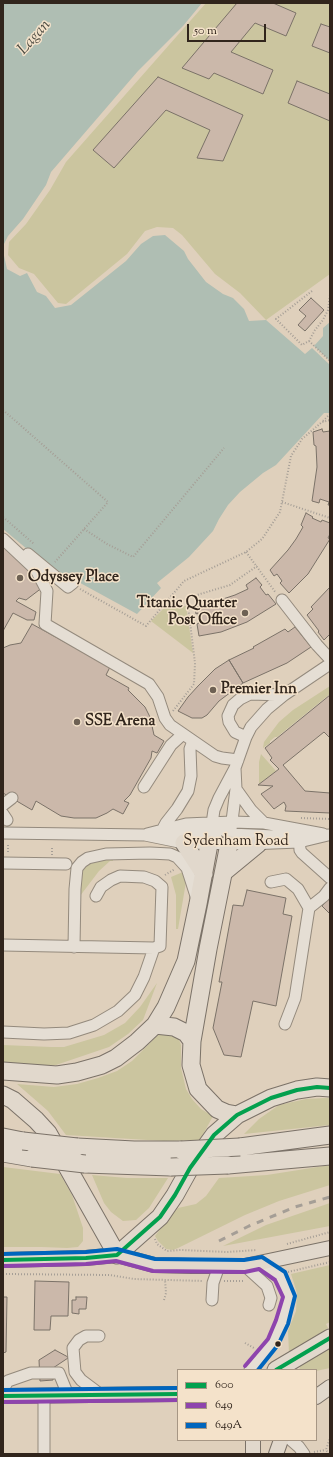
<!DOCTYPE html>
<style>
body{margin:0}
#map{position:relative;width:333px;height:1457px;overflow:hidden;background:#dfd0bc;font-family:"Sorts Mill Goudy",serif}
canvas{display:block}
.frame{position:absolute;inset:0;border:4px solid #31251c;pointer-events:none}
.legend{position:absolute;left:177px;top:1369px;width:140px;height:72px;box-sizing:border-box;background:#f4e2ca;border:1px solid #a69684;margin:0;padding:5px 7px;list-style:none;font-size:12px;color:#31251c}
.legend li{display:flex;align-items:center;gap:8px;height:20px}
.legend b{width:20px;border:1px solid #a69684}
.scale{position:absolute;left:187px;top:24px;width:79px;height:18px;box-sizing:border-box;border:2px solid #31251c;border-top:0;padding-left:5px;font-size:12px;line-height:14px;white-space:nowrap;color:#31251c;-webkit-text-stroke:3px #f4e2ca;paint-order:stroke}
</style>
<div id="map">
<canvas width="333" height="1457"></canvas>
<div class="frame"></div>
<ul class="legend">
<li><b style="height:5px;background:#02a04e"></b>600</li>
<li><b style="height:5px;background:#8e44ad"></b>649</li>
<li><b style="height:5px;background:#0065bd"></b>649A</li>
</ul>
<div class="scale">50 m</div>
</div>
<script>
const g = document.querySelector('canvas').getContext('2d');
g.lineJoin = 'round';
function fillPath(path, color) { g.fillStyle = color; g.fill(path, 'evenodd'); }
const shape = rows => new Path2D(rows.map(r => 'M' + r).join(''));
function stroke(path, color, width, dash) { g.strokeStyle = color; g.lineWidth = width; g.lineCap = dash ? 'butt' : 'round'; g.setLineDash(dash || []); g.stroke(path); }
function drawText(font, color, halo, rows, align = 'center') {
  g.font = font + ' "Sorts Mill Goudy",serif'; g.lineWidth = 3; g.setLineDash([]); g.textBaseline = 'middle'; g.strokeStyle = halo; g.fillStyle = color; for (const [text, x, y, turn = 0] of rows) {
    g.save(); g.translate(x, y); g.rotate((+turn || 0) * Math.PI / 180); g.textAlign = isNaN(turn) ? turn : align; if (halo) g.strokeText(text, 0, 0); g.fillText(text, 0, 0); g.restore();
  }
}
fillPath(shape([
 [206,3,330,3,330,274,266,320,240,293,215,274,182,235,173,228,157,227,145,231,127,254,66,304,58,303,34,274,19,268,8,255,9,242,26,224,50,190,66,162],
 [166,606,186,606,193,653,151,621],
 [330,686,330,694,277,737,275,737,270,741,270,743,263,748,264,742,279,722,293,710],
 [261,754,276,771,259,784,259,762],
 [113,856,113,861,110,861,99,871,80,896,81,872,84,867,89,863],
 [183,872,186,882,178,929,176,929,176,895,171,877],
 [157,983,143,1020,128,1034,109,1047,56,1065,30,1067,3,1064,3,1045,51,1047,64,1047,104,1035,125,1023,140,1007],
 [166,1034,178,1037,181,1045,181,1068,186,1089,192,1099,201,1109,213,1116,200,1140,164,1141,66,1135,48,1111,17,1084,54,1087,77,1084,98,1078,117,1071,132,1061,158,1035],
 [325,1098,330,1098,330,1125,244,1134,259,1119,279,1105,306,1099],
 [330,1165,330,1185,279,1201,245,1215,178,1248,173,1250,166,1249,158,1241,155,1236,170,1216,178,1208,196,1204,206,1196,219,1178,267,1175],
 [3,1167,60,1174,72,1195,83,1228,83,1241,78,1247,67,1248,42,1247,3,1247],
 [92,1175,127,1178,168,1178,149,1208,136,1220,123,1221,111,1212,104,1203],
 [330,1203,330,1226,223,1246,266,1225],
 [330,1265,330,1322,326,1324,328,1328,289,1353,288,1331,296,1311,297,1293,291,1274],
 [330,1347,330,1368,316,1371,299,1370,301,1364]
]), '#cbc59f');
fillPath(shape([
 [3,3,202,3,183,26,138,71,51,172,46,185,23,219,8,236,3,246],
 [165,235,184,251,188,259,206,282,223,294,233,298,244,309,249,321,266,320,305,354,312,348,330,365,330,413,324,413,276,465,263,473,240,492,228,505,219,519,213,531,189,557,157,583,161,588,137,614,73,579,69,584,3,529,3,251,7,269,20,276,27,273,37,292,46,296,55,308,71,305,126,261,141,244,153,236],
 [330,322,330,361,314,346,323,336,323,328]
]), '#afbeb3');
const building = shape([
 [237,3,273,3,296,13,286,36,255,23,231,52,273,70,263,94,214,73,209,79,182,68,237,3],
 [321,24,330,27,330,53,312,46,321,24],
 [158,77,243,115,223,161,197,158,210,130,166,110,114,168,93,150,158,77],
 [297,81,330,94,330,121,288,103,297,81],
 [311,298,324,310,305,331,298,325,306,316,299,310,311,298],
 [322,429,323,432,330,431,330,505,328,505,329,502,320,499,319,503,312,501,317,467,316,446,314,445,313,432,322,429],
 [306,513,313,517,312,518,321,522,322,520,330,523,330,534,328,538,330,539,308,574,289,593,280,583,282,581,277,574,274,576,270,570,288,550,296,539,303,527,301,525,306,513],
 [3,543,29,568,43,587,26,600,19,598,16,601,36,612,34,620,27,620,13,613,3,631,3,543],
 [256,578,262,585,260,587,266,595,268,594,276,604,247,622,221,632,199,636,197,624,199,623,198,613,196,614,195,607,211,603,235,595,248,589,246,585,256,578],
 [330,587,330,634,324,640,318,632,319,631,307,615,313,609,311,607,330,587],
 [32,624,110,667,106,675,129,688,128,690,145,707,150,717,154,735,164,741,157,753,152,751,151,758,130,795,124,801,129,803,123,814,113,809,107,813,96,818,74,818,61,816,36,801,32,810,3,793,3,648,10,645,21,643,32,624],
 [295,627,311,647,287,663,243,683,229,660,254,648,253,647,285,629,288,632,295,627],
 [229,660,243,683,219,701,207,715,202,718,192,718,178,711,188,697,198,686,215,669,229,660],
 [330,695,330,738,324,732,283,765,305,791,330,793,330,813,285,811,286,806,284,802,274,809,261,794,273,786,258,785,279,769,270,760,272,758,265,748,330,695],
 [247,890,286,898,283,914,292,916,276,1006,253,1001,241,1057,224,1055,213,1028,222,982,219,982,233,905,243,906,247,890],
 [330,898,330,914,322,906,330,898],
 [35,1281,69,1282,68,1316,51,1316,50,1330,34,1330,35,1281],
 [3,1297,7,1297,6,1352,3,1353,3,1297],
 [76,1297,87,1297,86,1309,79,1309,79,1314,72,1313,72,1300,76,1300,76,1297],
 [55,1350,68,1357,68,1358,53,1368,53,1380,40,1381,39,1360,55,1350]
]);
fillPath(building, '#cbb8aa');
stroke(building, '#7b7268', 1);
const minor = shape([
 [3,539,36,570,47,591,45,624,149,684,158,697,165,718,170,725,215,756,222,758,238,760],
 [28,554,68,587,73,583],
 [282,600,317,645,330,659],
 [246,737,235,732,229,722,228,716,233,705,240,699,250,694,284,695],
 [144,787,171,745,183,734],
 [236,789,251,810,264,823],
 [3,805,12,798],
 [3,814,7,820],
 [212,823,230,834,296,837],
 [231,829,236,789,235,768],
 [171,830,179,833,210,833,216,837],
 [3,833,145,835,184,843,248,844,299,842,328,835],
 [147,834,186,824,232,822,264,823,323,834],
 [160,834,166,823,177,809,188,791,191,776,190,749,193,741],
 [299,834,300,850,302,853,330,878],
 [209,844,214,810,219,798,235,768,246,737,251,727,267,709,284,695,330,664],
 [3,863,66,864],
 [271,882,286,879,298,889,309,908,324,896,330,888],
 [3,945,154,948],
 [74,947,75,889,77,868,82,862,88,858,106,854,150,853,170,854,177,857,187,868,197,899],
 [285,1024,295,998,309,908],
 [3,1032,44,1034,69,1033,94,1025,118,1011,135,995,144,977,154,948,160,946,162,887,155,881,144,877,120,876,111,880,101,887,96,896],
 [245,1266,267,1286,271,1298,269,1305],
 [212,1300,213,1283,219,1266],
 [99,1336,86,1336,79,1340,73,1348,75,1372,81,1380,101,1395],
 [250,1370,273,1342,282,1322,289,1296,280,1276,260,1263],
 [3,1389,8,1381,31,1373,59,1373,68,1395],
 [291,1440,299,1447,304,1454],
 [44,1454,44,1396]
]);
const major = shape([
 [3,1260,86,1258,117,1255,154,1265,192,1266,245,1266,330,1248],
 [3,1396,178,1394],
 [316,1397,330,1387],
 [253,1454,253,1440],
 [276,1454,281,1440]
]);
const highway = shape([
 [184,843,204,874],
 [229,844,208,949,192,1041,191,1065,198,1089,217,1109,226,1113,237,1115],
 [224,872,258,844],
 [155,1025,174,1027,186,1033,192,1041],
 [3,1071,57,1075,77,1072,102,1065,116,1058,137,1042,155,1025,166,1007,186,961,198,904,209,844],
 [3,1095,13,1100,36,1120,48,1133,117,1255,160,1217,175,1195,190,1168,214,1135,237,1115,271,1098,297,1090,317,1087,330,1088],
 [3,1137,23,1141],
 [77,1147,134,1150,181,1150],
 [240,1147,330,1135],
 [3,1153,32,1158],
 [85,1164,171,1167],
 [228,1165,330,1156],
 [276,1370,330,1338]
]);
stroke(minor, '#948a7d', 13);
stroke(major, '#7b7268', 16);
stroke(highway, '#7b7268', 19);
stroke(shape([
 [327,3,330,4],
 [312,291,276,319,302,345,309,341,315,330,323,320,328,310,330,295],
 [309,341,330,361],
 [3,410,108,502,55,562],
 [323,421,330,414],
 [282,502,330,518],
 [3,517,34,544],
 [84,529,107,544,133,557,224,448],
 [246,552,276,593],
 [80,589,146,626,184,581,246,552,262,539,280,512,291,456,302,439,322,422,330,420],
 [173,711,194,684,195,663,187,598,230,585,257,566],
 [301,818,330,819],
 [8,852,8,845],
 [52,855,52,846],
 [165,875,175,869],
 [155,1239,157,1244,167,1251,181,1250,227,1252,257,1250],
 [287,1244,330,1232],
 [288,1272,330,1262],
 [3,1274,110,1275,134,1279,203,1281],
 [224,1281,245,1281],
 [164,1300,166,1293,165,1280],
 [245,1343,254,1348],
 [314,1452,326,1450],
 [329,1454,326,1450,330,1438]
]), '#a59e96', 2, [1, 2]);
stroke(minor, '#e5ded4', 11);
stroke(major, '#e1d8cc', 14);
stroke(highway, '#e1d8cc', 17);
stroke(shape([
 [219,1241,249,1226,295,1207,330,1197]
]), '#a59e96', 3, [7, 7]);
const highwayBridge = shape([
 [23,1141,77,1147],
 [181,1150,240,1147],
 [32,1158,85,1164],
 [171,1167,228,1165]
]);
stroke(highwayBridge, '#7b7268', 19, []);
stroke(highwayBridge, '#e1d8cc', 17);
stroke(shape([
 [3,1260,86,1258,117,1255,160,1217,175,1195,190,1168,214,1135,237,1115,271,1098,297,1090,317,1087,330,1088],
 [276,1370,330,1338],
 [3,1396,178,1394]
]), '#02a04e', 4);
stroke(shape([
 [3,1266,86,1264,116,1261,153,1271,245,1272,259,1269,275,1280,283,1297,276,1320,268,1339,245,1366],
 [3,1402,178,1400]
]), '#8e44ad', 4);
stroke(shape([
 [3,1254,86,1252,117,1249,155,1259,244,1260,262,1257,285,1272,295,1296,288,1324,278,1345,258,1370],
 [3,1390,178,1388]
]), '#0065bd', 4);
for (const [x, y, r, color] of [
 [20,578,4,"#6e6154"],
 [245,613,4,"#6e6154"],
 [213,690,4,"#6e6154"],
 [77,722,4,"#6e6154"],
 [278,1344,3.5,"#31251c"]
]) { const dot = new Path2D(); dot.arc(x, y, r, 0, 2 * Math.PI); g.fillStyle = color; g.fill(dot); stroke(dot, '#f4e2ca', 1.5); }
drawText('bold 15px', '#31251c', '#f4e2ca', [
 ["Odyssey Place",28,578],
 ["Titanic Quarter",237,604,"right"],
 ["Post Office",237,621,"right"],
 ["Premier Inn",221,690],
 ["SSE Arena",85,722]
], 'left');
drawText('15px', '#31251c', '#f4e2ca', [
 ["Sydenham Road",236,842]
]);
drawText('italic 16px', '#4b4a41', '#f4e2ca', [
 ["Lagan",35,38,-48]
]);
</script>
